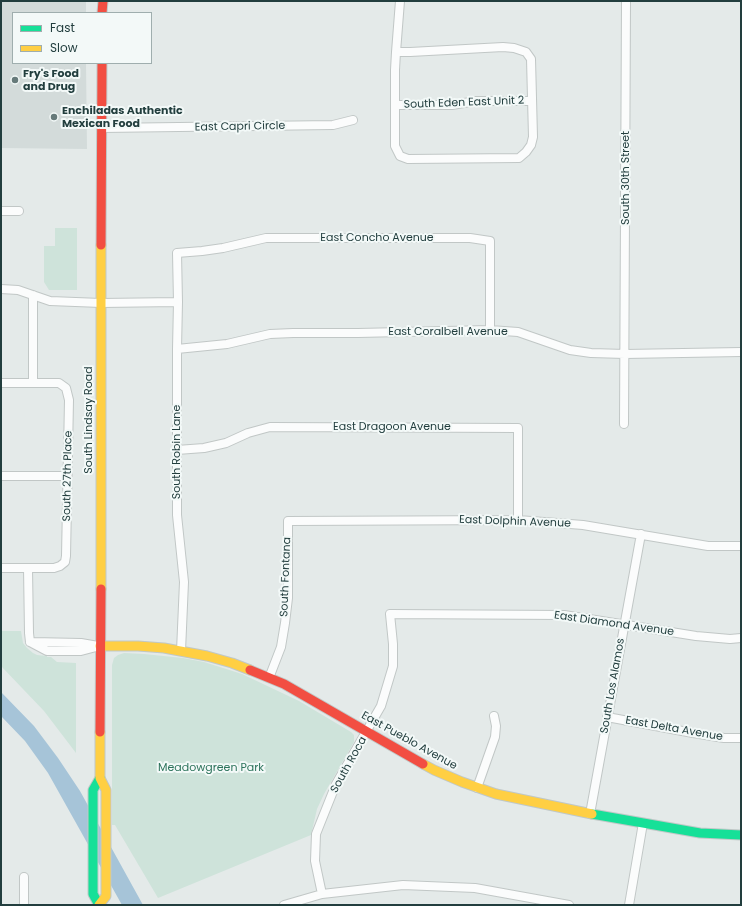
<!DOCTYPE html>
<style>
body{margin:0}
#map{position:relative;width:742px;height:906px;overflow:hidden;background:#e4eae9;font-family:Poppins,sans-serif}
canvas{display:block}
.frame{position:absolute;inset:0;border:2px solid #223e3e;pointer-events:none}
.legend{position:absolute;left:12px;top:12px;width:140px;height:52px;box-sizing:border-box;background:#f3f9f8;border:1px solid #9faeae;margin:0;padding:5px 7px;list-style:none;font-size:12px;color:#223e3e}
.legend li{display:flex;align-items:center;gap:8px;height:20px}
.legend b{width:20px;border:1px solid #9faeae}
</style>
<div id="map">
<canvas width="742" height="906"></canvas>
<div class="frame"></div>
<ul class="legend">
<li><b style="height:5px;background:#16e098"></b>Fast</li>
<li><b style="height:5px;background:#ffcf43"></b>Slow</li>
</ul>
</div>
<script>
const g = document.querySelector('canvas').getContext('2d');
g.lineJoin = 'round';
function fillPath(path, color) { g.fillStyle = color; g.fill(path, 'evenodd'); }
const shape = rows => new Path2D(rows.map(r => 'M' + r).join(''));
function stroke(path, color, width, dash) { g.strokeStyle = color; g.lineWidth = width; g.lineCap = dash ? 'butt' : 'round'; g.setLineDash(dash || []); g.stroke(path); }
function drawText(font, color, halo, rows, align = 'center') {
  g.font = font + ' Poppins,sans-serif'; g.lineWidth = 4; g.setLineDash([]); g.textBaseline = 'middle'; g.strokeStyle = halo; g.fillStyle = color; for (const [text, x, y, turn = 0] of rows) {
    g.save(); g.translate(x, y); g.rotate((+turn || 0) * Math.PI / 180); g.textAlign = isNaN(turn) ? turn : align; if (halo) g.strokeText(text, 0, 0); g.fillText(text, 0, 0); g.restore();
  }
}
fillPath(shape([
 [1,1,86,1,86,13,13,13,13,63,86,63,87,149,1,148]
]), '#d3dbda');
fillPath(shape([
 [55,228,77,228,77,290,49,290,44,282,44,246,55,246],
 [1,631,21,631,23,643,27,648,33,653,37,655,47,656,47,657,51,657,57,662,76,663,76,753,44,711,1,666],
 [124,653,144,654,183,658,204,662,242,674,299,701,351,732,354,735,354,742,324,794,317,809,311,835,158,898,115,825,112,825,112,665,114,658,118,655]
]), '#cee3da');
fillPath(shape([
 [1,692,34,726,58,758,80,791,143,905,122,905,48,773,25,741,1,716]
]), '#a6c4d8');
const street = shape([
 [396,52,410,52,503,47,514,48,526,52,531,59,533,137,531,145,526,152,519,158,408,159,400,156,395,146,395,70,396,52,400,1],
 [395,105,452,105,476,101,532,101],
 [102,128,333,125,353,120],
 [1,211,19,211],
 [1,289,18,290,50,301,101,303,178,302],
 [33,295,33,383],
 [177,349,227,344,270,334,293,333,358,333,490,330,518,332,570,350,591,353,625,354,741,352],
 [1,383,59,383,66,388,69,400,66,556,65,562,60,566,54,568,1,568],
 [624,424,626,1],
 [177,450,204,448,226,443,248,433,270,427,518,428,518,520],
 [1,476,67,476],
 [28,568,29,633,30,642],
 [30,642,47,651,81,651,100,646],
 [32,642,81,643,98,646],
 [181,651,184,582,177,515,177,349,178,302,177,253,202,251,223,248,266,238,470,238,490,241,490,330],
 [269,678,281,647,285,623,288,598,288,521,518,520,583,525,708,546,741,546],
 [607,717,693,733,724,738,741,738],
 [477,788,495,737,496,726,494,716],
 [590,814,641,534],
 [24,877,24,905],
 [322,894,315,861,316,834,336,784,381,706,393,666,393,644,390,614,564,615,696,636,730,639,741,638],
 [284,905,322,894,403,885,475,888,569,905],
 [629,905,643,823]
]);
const fast = shape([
 [592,814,700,833,741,835],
 [99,905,93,894,93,790,100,778]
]);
const slow = shape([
 [101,589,101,245],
 [100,646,138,646,164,648,207,656,232,663,250,670],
 [423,764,434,770,462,782,496,794,592,814],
 [99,905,106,896,106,790,100,778,100,732]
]);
const jam = shape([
 [102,13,103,1],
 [101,245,102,63],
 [250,670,284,684,423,764],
 [100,732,101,589]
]);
stroke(street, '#c1c7c6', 10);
stroke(fast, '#c0c8c7', 11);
stroke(slow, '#c0c8c7', 11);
stroke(jam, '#c0c8c7', 11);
stroke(street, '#fbfcfc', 8);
stroke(fast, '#16e098', 9);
stroke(slow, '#ffcf43', 9);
stroke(jam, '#f24e42', 9);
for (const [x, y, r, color] of [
 [15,80,4,"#667a7a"],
 [54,117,4,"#667a7a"]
]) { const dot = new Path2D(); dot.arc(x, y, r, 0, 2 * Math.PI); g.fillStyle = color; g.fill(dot); stroke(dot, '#f3f9f8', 1.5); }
drawText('bold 11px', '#223e3e', '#f3f9f8', [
 ["Fry's Food",23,74],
 ["and Drug",23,87],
 ["Enchiladas Authentic",62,111],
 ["Mexican Food",62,124]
], 'left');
drawText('11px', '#223e3e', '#f3f9f8', [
 ["South Eden East Unit 2",464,103,-2],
 ["East Capri Circle",240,127,-1],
 ["South 30th Street",626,178,-90],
 ["East Concho Avenue",377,238],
 ["East Coralbell Avenue",448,332],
 ["South Lindsay Road",89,420,-90],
 ["East Dragoon Avenue",392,427],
 ["South Robin Lane",177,452,-90],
 ["South 27th Place",68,476,-89],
 ["East Dolphin Avenue",515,522,2],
 ["South Fontana",286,577,-88],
 ["East Diamond Avenue",614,624,8],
 ["South Los Alamos",613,686,-80],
 ["East Delta Avenue",674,729,10],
 ["East Pueblo Avenue",409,741,29],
 ["South Roca",349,765,-61]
]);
drawText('11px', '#2d745c', '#f3f9f8', [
 ["Meadowgreen Park",211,768]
]);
</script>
